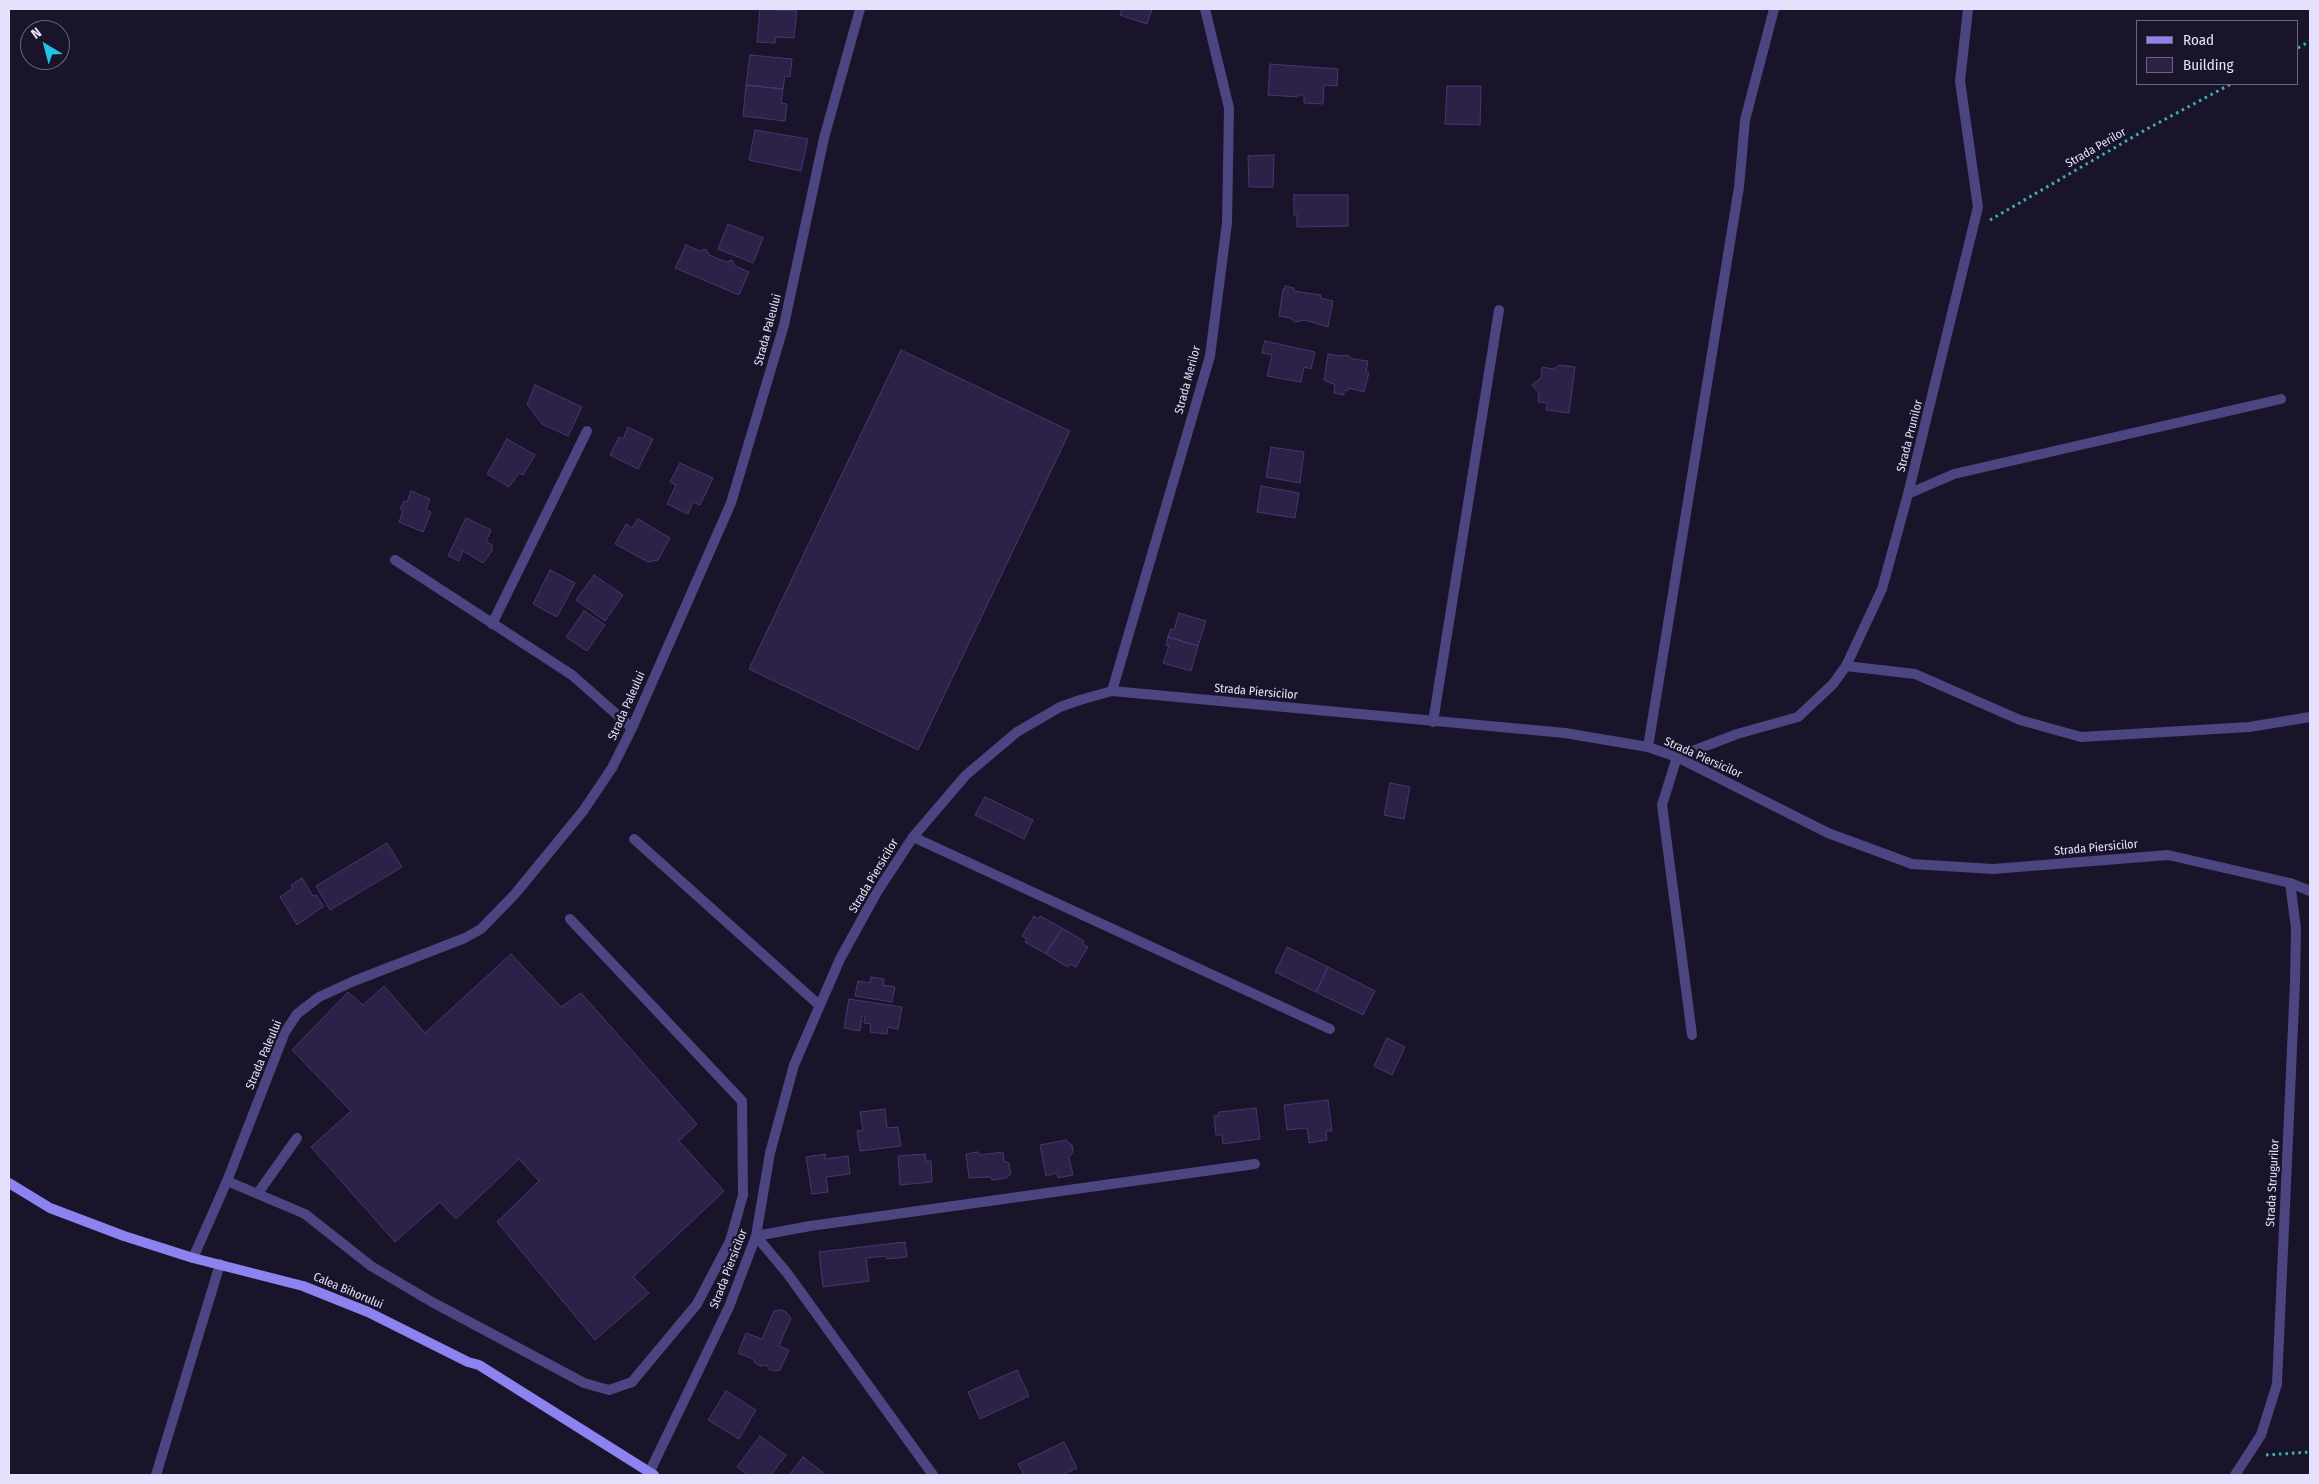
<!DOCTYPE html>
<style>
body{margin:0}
#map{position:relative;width:2319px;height:1484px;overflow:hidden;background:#191429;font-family:"Fira Sans Condensed",sans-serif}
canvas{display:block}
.frame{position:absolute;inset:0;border:10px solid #e5e0fb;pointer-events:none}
.legend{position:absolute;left:2136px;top:20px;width:162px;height:65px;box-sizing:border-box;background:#191429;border:1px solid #6b667d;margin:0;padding:6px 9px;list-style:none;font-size:15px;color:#e5e0fb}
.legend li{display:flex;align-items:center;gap:10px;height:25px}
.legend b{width:25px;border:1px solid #6b667d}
.north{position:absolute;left:20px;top:20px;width:50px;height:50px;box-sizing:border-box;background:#191429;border:1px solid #6b667d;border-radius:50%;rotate:323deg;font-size:14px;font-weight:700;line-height:20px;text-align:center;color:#e5e0fb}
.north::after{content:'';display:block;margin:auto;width:18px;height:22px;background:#23c5e4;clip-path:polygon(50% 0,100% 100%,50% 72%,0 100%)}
</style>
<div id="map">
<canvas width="2319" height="1484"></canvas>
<div class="frame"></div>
<ul class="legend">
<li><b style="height:6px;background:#8c82f0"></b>Road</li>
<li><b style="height:14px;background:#2c2248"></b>Building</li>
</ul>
<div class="north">N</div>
</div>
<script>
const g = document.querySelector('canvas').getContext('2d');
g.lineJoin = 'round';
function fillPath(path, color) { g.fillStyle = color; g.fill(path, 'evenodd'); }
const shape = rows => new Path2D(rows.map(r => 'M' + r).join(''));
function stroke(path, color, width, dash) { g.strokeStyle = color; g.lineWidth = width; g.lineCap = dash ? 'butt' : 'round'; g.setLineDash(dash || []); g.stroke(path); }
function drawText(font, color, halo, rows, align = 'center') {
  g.font = font + ' "Fira Sans Condensed",sans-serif'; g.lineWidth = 5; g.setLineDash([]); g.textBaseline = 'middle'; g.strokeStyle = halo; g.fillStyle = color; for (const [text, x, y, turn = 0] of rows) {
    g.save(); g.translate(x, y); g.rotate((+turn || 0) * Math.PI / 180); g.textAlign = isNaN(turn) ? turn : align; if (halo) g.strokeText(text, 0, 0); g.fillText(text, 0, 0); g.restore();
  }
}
const building = shape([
 [760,9,797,11,794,38,776,37,775,43,757,42,760,9],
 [1122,9,1152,9,1147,24,1120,15,1122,9],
 [750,55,792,59,790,77,785,76,783,89,746,85,750,55],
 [1270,64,1338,69,1337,86,1324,85,1323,104,1304,103,1304,95,1298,95,1298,97,1268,95,1270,64],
 [746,85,783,89,781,103,787,104,785,121,743,116,746,85],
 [1447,86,1481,86,1480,125,1445,124,1447,86],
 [755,130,808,139,801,171,749,160,755,130],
 [1274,155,1273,187,1249,187,1248,156,1274,155],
 [1294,195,1348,195,1348,226,1297,227,1297,215,1294,215,1294,195],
 [728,224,763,238,753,263,718,249,728,224],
 [686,245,700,251,706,249,709,255,726,262,732,260,735,266,749,272,739,295,675,268,686,245],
 [1285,286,1294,288,1294,291,1321,295,1320,298,1333,301,1328,327,1305,320,1295,322,1290,318,1279,316,1283,289,1285,290,1285,286],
 [1265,341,1315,352,1311,369,1304,367,1301,382,1267,376,1272,355,1262,353,1265,341],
 [901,350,1070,431,918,750,749,669,901,350],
 [1328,354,1341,356,1347,355,1353,359,1368,361,1366,373,1369,373,1364,392,1348,388,1348,391,1344,390,1344,395,1334,393,1335,385,1324,380,1328,354],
 [1560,365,1575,367,1569,413,1546,410,1547,403,1538,402,1539,394,1532,385,1541,378,1542,367,1553,369,1560,365],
 [535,385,582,407,568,436,542,424,527,404,535,385],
 [628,427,653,439,638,469,610,455,619,437,623,439,628,427],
 [507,439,535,455,523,475,519,473,509,487,487,474,507,439],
 [1271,447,1304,452,1300,483,1266,477,1271,447],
 [680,463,713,478,700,505,693,502,688,514,667,504,676,485,670,482,680,463],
 [1261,486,1299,493,1295,518,1257,512,1261,486],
 [411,491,430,499,426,510,431,512,423,532,399,522,403,511,400,509,404,501,407,502,411,491],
 [466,518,491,530,486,542,492,545,492,551,483,563,463,551,459,561,448,556,466,518],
 [638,519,670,538,658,560,648,562,615,544,626,524,632,528,638,519],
 [550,570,575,583,557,617,533,604,550,570],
 [594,575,623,595,605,621,576,600,594,575],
 [584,611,605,625,587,651,566,637,584,611],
 [1179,613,1206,621,1198,646,1168,637,1171,629,1174,630,1179,613],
 [1168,637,1198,646,1191,671,1163,663,1169,646,1166,645,1168,637],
 [1390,783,1410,787,1404,819,1384,815,1390,783],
 [985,797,1033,820,1024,839,975,815,985,797],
 [387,843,402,867,330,910,316,886,387,843],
 [302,878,313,896,316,895,324,906,297,925,280,897,293,888,291,885,302,878],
 [1034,916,1038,919,1040,916,1062,928,1046,954,1025,942,1027,939,1022,936,1034,916],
 [1062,928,1084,941,1082,944,1088,947,1076,967,1070,964,1068,967,1046,954,1062,928],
 [1287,947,1328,967,1316,992,1275,972,1287,947],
 [511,954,561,1007,581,993,697,1124,679,1141,724,1191,633,1277,649,1293,595,1340,497,1222,539,1181,519,1159,456,1219,440,1202,395,1242,311,1147,351,1111,292,1050,348,992,363,1005,384,986,425,1033,511,954],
 [1328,967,1375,991,1363,1015,1316,992,1328,967],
 [871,977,884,979,883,985,895,987,892,1002,855,996,858,981,870,983,871,977],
 [849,999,902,1007,898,1029,888,1027,887,1034,870,1032,871,1024,864,1023,865,1016,862,1016,860,1031,844,1028,849,999],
 [1387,1038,1405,1047,1392,1075,1374,1066,1387,1038],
 [1328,1100,1332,1131,1326,1131,1327,1140,1309,1143,1307,1128,1287,1130,1284,1105,1328,1100],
 [1256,1108,1260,1139,1223,1144,1222,1135,1216,1135,1214,1116,1219,1115,1219,1112,1256,1108],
 [885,1109,887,1128,898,1127,901,1146,860,1151,857,1131,863,1130,860,1112,885,1109],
 [1066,1140,1072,1145,1073,1152,1069,1157,1073,1175,1058,1178,1057,1173,1046,1176,1040,1145,1066,1140],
 [978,1152,979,1155,1003,1152,1004,1161,1009,1163,1011,1174,1006,1178,992,1180,991,1177,969,1178,966,1154,978,1152],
 [825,1154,825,1159,848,1156,850,1174,826,1177,828,1192,812,1194,806,1157,825,1154],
 [925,1154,926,1161,931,1161,932,1182,900,1185,898,1156,925,1154],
 [905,1242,907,1257,887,1259,886,1256,866,1258,869,1281,823,1287,819,1252,905,1242],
 [781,1310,786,1312,791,1318,779,1346,789,1350,780,1370,774,1371,769,1369,767,1365,760,1366,755,1363,753,1359,738,1353,746,1333,762,1339,774,1311,781,1310],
 [1017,1370,1029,1396,980,1419,968,1392,1017,1370],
 [726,1391,756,1410,739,1439,708,1420,726,1391],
 [760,1436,786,1455,771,1475,748,1475,737,1467,760,1436],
 [1064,1442,1077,1468,1062,1475,1024,1475,1018,1464,1064,1442],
 [803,1457,826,1475,789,1475,803,1457]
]);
fillPath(building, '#2c2248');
stroke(building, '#463771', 1);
stroke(shape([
 [2298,48,2310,41],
 [1990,220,2145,130,2231,84],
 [2266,1455,2310,1452]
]), '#40afaf', 3, [2.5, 4]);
stroke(shape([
 [634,839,819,1005],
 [227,1181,305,1214,371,1266,432,1302,584,1383,609,1390,632,1382,697,1304,730,1241,743,1195,742,1101,570,919],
 [258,1193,297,1138]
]), '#4b4582', 10);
stroke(shape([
 [1908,494,1954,474,2281,399],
 [395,560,572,675,632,728],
 [492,624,587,431],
 [1846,666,1915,674,2020,720,2081,737,2249,727,2310,717],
 [1112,691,1210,356,1227,223,1229,108,1205,9],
 [1433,722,1499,310],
 [1648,747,1739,187,1745,120,1774,9],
 [913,837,1330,1029],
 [1692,1035,1662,805,1677,757,1737,734,1798,717,1833,684,1846,666,1882,589,1908,494,1978,207,1960,81,1968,9],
 [193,1258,227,1181,285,1032,297,1014,319,997,354,981,465,938,481,929,515,894,583,811,612,768,632,728,731,503,784,325,824,138,860,9],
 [650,1471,729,1307,756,1236,770,1153,794,1065,840,959,877,892,913,837,966,775,1017,732,1060,707,1080,700,1112,691,1565,733,1648,747,1677,757,1828,833,1912,864,1993,869,2168,855,2290,883,2310,891],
 [156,1475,220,1264],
 [933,1475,787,1273,756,1236,810,1226,1255,1164],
 [2235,1475,2261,1435,2277,1384,2295,982,2296,928,2290,883]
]), '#4b4582', 10);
stroke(shape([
 [9,1183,50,1208,124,1236,193,1258,303,1286,368,1312,468,1362,479,1365,654,1475]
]), '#8c82f0', 10);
drawText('12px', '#e5e0fb', '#191429', [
 ["Strada Perilor",2096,148,-30],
 ["Strada Paleului",768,330,-75],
 ["Strada Merilor",1188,380,-75],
 ["Strada Prunilor",1910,436,-76],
 ["Strada Piersicilor",1256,692,5],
 ["Strada Paleului",627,706,-66],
 ["Strada Piersicilor",1703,758,24],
 ["Strada Piersicilor",2096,848,-5],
 ["Strada Piersicilor",874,876,-59],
 ["Strada Paleului",264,1055,-67],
 ["Strada Strugurilor",2273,1183,-87],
 ["Strada Piersicilor",729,1269,-69],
 ["Calea Bihorului",348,1291,23]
]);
</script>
